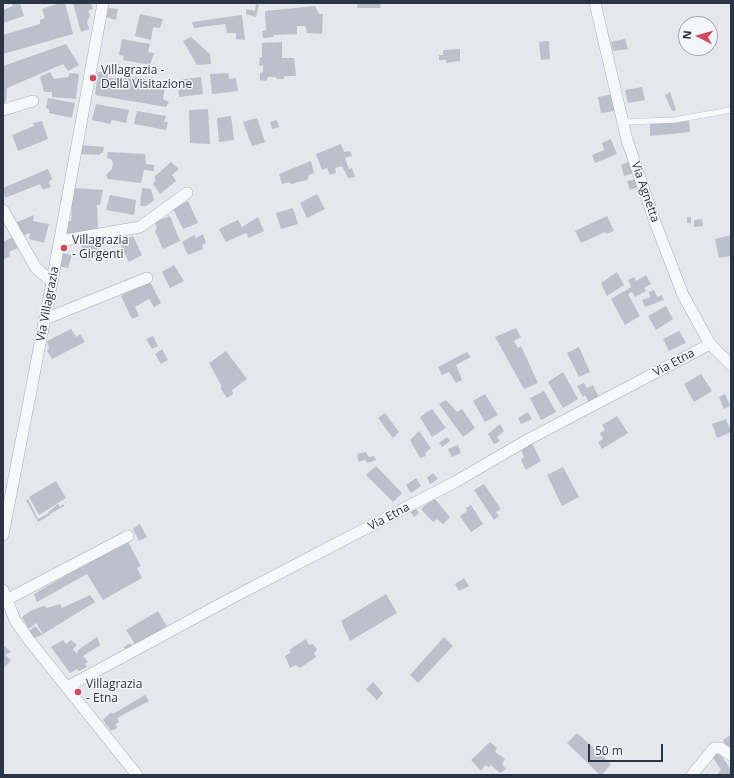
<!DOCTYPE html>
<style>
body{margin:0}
#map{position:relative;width:734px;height:778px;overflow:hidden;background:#e4e7ec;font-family:"Open Sans",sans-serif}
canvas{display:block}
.frame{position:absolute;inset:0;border:4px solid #2b3445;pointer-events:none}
.north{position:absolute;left:678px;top:16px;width:40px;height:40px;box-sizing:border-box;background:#f4f6f9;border:1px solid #a4a8b1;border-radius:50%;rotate:276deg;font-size:11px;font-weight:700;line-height:16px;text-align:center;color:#2b3445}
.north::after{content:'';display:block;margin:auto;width:14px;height:18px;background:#d1495b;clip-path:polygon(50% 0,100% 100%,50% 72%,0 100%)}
.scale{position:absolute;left:588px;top:744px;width:75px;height:18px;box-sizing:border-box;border:2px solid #2b3445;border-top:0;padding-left:5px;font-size:12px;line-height:14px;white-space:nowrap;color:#2b3445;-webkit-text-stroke:3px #f4f6f9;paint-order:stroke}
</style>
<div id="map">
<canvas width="734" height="778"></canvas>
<div class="frame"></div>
<div class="north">N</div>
<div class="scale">50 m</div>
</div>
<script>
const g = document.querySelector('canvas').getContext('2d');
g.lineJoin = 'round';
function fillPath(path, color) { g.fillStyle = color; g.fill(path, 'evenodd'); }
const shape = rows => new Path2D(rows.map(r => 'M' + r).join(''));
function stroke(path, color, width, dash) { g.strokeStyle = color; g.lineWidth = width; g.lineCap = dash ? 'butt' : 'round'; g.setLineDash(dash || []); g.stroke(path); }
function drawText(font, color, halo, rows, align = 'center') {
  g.font = font + ' "Open Sans",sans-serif'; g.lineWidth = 3; g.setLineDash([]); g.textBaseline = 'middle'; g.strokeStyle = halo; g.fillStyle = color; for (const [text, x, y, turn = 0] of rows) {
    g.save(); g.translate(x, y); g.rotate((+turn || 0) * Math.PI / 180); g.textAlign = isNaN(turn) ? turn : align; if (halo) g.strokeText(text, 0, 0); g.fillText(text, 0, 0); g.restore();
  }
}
fillPath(shape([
 [12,3,20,3,24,16,3,23,3,10,13,6],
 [60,3,65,3,73,34,3,54,3,35,40,24,40,20,45,18,42,9],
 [73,3,91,3,93,9,88,11,90,15,87,22,89,29,81,32],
 [358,3,381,3,380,8,357,8],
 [256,4,259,5,256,17,246,14,246,9,255,11],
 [315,6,319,14,323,14,322,34,307,33,305,26,297,26,297,34,274,35,273,37,263,38,262,31,266,30,265,11],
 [108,8,118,9,116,20,106,17],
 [140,14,163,19,160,28,153,27,151,40,135,36],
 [242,15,245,40,236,39,236,33,227,33,225,24,194,28,192,22],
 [191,37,210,54,211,64,197,65,183,41],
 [122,39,150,44,148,52,154,53,150,65,123,60,124,56,119,55],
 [625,39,628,49,613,51,611,42],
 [549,41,550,59,541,60,539,42],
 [282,42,282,58,294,58,296,76,284,76,284,79,277,79,276,77,268,77,266,81,260,80,260,73,263,72,263,65,259,66,260,57,262,57,262,43],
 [66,44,79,65,68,71,63,64,7,88,6,101,3,104,3,66],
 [460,49,460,61,446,63,446,60,439,60,439,55,443,55,443,50],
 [50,72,54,79,68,77,70,73,79,74,76,99,52,97,52,92,44,92,40,77],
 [98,72,108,73,108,78,124,79,125,76,166,82,163,99,169,102,166,107,95,95],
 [228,73,229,79,236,78,238,91,212,94,210,74],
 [201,77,203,94,179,97,178,80],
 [642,87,645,100,628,103,625,90],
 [670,92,676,110,672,111,665,95],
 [613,94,616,111,601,113,598,97],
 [48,98,75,103,72,118,49,113,49,109,46,108],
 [96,104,129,110,126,123,112,120,110,124,92,120],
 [208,109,210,144,190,143,189,110],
 [137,111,166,116,164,122,168,122,166,130,134,124],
 [231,116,234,140,219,142,217,118],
 [257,118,265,142,252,146,243,122],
 [277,120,279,127,272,129,270,122],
 [42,121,48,139,18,151,12,135,34,126,33,123],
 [689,121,690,132,650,136,650,124],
 [611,139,617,154,595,163,592,155,604,150,602,143],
 [341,144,344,152,350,151,352,156,345,158,349,169,352,168,355,177,348,178,342,166,335,168,336,173,330,175,327,168,322,170,316,154],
 [80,145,104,147,103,153,100,153,100,155,79,154],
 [108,152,145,154,146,164,154,165,154,171,144,170,141,183,108,179,106,175,112,169,113,163,111,159,107,158],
 [311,161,314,173,309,175,307,180,291,184,289,182,282,184,279,174],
 [630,161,634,173,624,176,621,165],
 [171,162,179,169,172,175,176,181,160,194,153,184,156,180,154,177],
 [48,169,52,179,49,182,51,187,43,190,40,184,5,198,3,188],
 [636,179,638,187,630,190,627,181],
 [73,188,103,190,100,205,97,205,98,228,76,235,66,234,67,221,71,221],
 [142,188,151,189,154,200,146,206,140,206],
 [317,194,325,209,307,218,300,203],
 [110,195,136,200,134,215,106,210],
 [188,201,198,223,183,229,173,209],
 [293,208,298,224,281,229,276,213],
 [34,215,33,221,49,224,44,243,29,239,30,233,21,236,15,223],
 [170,216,180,241,163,249,155,231,157,229,155,222],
 [607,216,614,231,606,234,605,232,581,243,575,231],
 [258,217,264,231,249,238,246,233,226,242,219,229,238,220,242,227],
 [687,217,691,217,691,223,687,223],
 [702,219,703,226,694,227,694,220],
 [203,234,206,243,202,245,203,249,188,255,182,242,194,235,196,238],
 [731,235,731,256,719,258,715,239],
 [14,236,20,247,9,252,10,256,3,260,3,242],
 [133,236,142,255,129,262,119,242],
 [94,237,102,256,88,261,80,243],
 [59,252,72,255,68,268,56,266],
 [174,265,184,281,170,288,162,272],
 [617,272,624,285,607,296,601,283],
 [646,275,651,284,644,288,646,291,635,297,632,292,628,294,640,316,625,325,611,299,631,287,628,280,634,277,636,281],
 [149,280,161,303,154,307,149,299,135,307,139,316,132,319,121,296],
 [654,290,657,297,662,295,664,300,645,307,642,300,650,297,649,292],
 [666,306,673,319,656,330,648,316],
 [516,328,521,337,514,341,518,348,521,346,538,383,524,389,495,337],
 [71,329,76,337,80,334,85,342,52,359,47,351,49,348,47,341],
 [679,331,686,343,669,351,663,339],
 [153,336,158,346,152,349,146,339],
 [579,347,590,372,579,377,567,353],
 [162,349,168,360,161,364,155,354],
 [226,351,247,379,232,390,233,394,227,398,221,389,221,385,209,363],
 [467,352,471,357,456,365,462,380,456,383,449,372,442,375,438,367],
 [563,372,578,399,563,408,548,382],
 [701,374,712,391,694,402,684,384],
 [584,383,587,388,593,385,599,398,590,404,585,395,583,397,577,386],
 [544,391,556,412,541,420,530,398],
 [485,394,498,415,485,422,473,401],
 [725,394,730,406,724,409,719,397],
 [446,400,457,412,462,409,475,428,463,437,439,404],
 [432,409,446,428,432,437,420,417],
 [528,412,532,419,521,424,518,418],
 [385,413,399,432,393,438,378,418],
 [617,416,628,433,602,449,598,442,603,439,600,433,605,430,602,425],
 [726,419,731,432,717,438,712,424],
 [500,424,504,431,497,437,500,441,494,444,488,434],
 [419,431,431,448,425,453,426,456,420,458,410,440],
 [447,437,450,441,442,447,439,443],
 [532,443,541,461,526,470,521,460,524,457,521,449],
 [458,445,461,453,452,457,448,449],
 [366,452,369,457,374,456,376,460,367,463,365,460,359,462,357,454],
 [376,466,402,493,393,502,366,475],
 [563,467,579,497,562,506,547,475],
 [433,473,438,479,430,484,427,478],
 [416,478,421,486,411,493,406,485],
 [56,481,66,498,39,515,29,497],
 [484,484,501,509,496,512,499,516,494,520,474,490],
 [434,498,450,517,443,524,437,519,433,522,421,509],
 [28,499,38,519,49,513,50,515,38,522,26,500],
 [58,504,60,507,63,504,64,506,50,514,48,512],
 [471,505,483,524,471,532,460,516,467,511,466,508],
 [415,507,419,513,414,517,409,510],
 [140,524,147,537,139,541,133,529],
 [127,540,141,566,137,568,142,578,103,600,87,574,37,602,34,594],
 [464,578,469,586,459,591,455,584],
 [386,594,397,613,350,641,341,621],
 [90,595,95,602,43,634,36,623,29,629,22,617,30,611,44,606,47,608,60,604,62,608],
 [158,611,168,628,135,644,126,630],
 [35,626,43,635,33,638,28,632],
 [97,637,100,645,83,656,88,662,85,664,87,667,79,671,77,669,70,673,51,647,63,640,66,644,71,640,77,645,73,649,77,654,78,650],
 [444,637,453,646,418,683,410,675],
 [306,639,309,645,313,644,317,650,314,653,316,657,300,668,296,665,290,668,285,656,291,652,289,650],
 [130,643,133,649,127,653,124,647],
 [4,646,11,652,5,655,11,660,3,669],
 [373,682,383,693,377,700,366,689],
 [145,695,149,701,117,718,119,722,116,724,117,728,111,731,103,720,111,712,113,714],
 [577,733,611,764,602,775,600,775,567,743],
 [731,735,731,746,727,748,723,740],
 [490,742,497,748,495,752,505,759,502,764,506,769,500,773,491,765,489,767,485,765,481,771,471,760],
 [719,752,731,770,731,775,719,775,718,773,721,770,712,756]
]), '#bbc0ca');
const service = shape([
 [624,122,674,120,731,110]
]);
const minor = shape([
 [595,3,627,140,655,222,683,295,710,344,731,365],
 [3,110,33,101],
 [3,210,36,268,52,282],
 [59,241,140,227,187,193],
 [45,319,147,278],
 [3,535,52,282,103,3],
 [3,590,15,620,29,640,137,775],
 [6,600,128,536],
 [67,687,226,601,455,482,529,439,710,344],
 [692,775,714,748,720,748,731,755]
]);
stroke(service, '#a9aeb7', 6);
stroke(minor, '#a9aeb7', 12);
stroke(service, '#f7f8fa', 5.5);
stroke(minor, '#f7f8fa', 11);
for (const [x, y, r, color] of [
 [93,78,4,"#d1495b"],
 [64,248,4,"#d1495b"],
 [78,692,4,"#d1495b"]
]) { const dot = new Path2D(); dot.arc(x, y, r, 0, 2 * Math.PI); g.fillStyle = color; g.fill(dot); stroke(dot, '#f4f6f9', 1.5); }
drawText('12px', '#2b3445', '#f4f6f9', [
 ["Villagrazia -",101,71],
 ["Della Visitazione",101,85],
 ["Villagrazia",72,241],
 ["- Girgenti",72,255],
 ["Villagrazia",86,685],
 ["- Etna",86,699]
], 'left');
drawText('12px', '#2b3445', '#f4f6f9', [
 ["Via Agnetta",645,192,71],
 ["Via Villagrazia",48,304,-79],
 ["Via Etna",674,363,-28],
 ["Via Etna",389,517,-28]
]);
</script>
